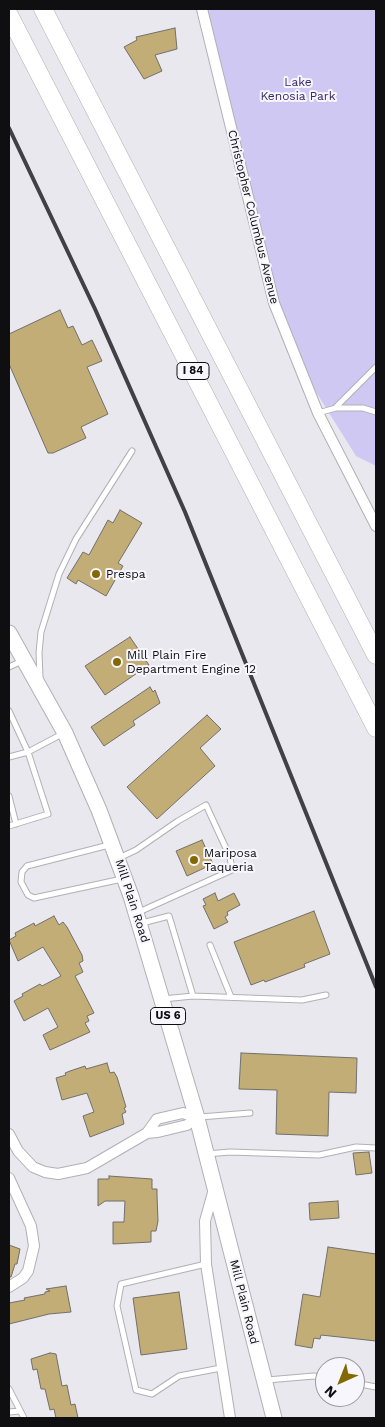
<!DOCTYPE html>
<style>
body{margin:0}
#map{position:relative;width:385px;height:1427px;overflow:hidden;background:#e9e8ef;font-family:"Work Sans",sans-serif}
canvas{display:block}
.frame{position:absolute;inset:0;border:10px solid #0f0f11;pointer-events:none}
.north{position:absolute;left:315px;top:1357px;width:50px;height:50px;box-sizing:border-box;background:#f6f6fc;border:1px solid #9a9a9e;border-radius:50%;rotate:224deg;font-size:14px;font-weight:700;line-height:20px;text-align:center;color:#0f0f11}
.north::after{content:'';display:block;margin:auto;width:18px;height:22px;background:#856801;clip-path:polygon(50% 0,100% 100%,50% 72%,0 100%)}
</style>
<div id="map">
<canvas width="385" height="1427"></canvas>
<div class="frame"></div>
<div class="north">N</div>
</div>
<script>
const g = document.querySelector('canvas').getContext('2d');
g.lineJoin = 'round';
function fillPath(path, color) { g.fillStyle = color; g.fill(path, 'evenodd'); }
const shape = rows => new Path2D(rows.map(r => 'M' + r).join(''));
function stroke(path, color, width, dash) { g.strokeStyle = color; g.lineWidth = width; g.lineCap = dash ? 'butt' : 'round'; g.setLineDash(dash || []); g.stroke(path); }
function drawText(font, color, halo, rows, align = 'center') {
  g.font = font + ' "Work Sans",sans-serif'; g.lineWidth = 4; g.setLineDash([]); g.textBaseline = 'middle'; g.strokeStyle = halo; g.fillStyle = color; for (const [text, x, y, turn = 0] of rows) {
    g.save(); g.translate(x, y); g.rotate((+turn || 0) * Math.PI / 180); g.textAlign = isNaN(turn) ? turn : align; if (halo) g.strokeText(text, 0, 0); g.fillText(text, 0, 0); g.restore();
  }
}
fillPath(shape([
 [202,9,376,9,376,466,356,456,311,384,266,289,236,175]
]), '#cec8f2');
const building = shape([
 [175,28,177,49,155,55,162,71,144,79,124,47,137,40,136,37,175,28],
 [60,310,68,328,73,326,82,345,92,340,102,361,87,367,108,414,81,427,86,438,53,453,48,453,9,364,9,334,60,310],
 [120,510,142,523,118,563,123,566,106,596,78,580,76,584,67,578,83,552,89,555,108,520,113,523,120,510],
 [130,637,149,665,105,695,85,666,130,637],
 [150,687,153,692,155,690,160,703,133,721,135,725,104,746,91,727,150,687],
 [207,715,221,729,200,748,215,766,157,819,127,787,207,715],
 [202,840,213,864,187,876,176,851,202,840],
 [215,893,218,901,234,893,240,905,227,912,228,915,225,917,228,922,214,929,203,906,206,905,203,899,215,893],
 [314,911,330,954,304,964,305,967,265,982,264,980,251,985,234,942,314,911],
 [54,916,59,925,63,922,67,927,82,955,83,961,79,963,83,972,75,976,94,1013,87,1016,89,1021,85,1023,90,1032,50,1050,43,1035,58,1027,48,1008,24,1021,14,1001,23,996,22,994,40,984,42,986,61,976,43,947,18,961,9,940,16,936,15,933,34,923,35,926,54,916],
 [241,1053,357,1058,356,1093,329,1092,328,1136,276,1134,277,1090,239,1089,241,1053],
 [107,1063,110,1073,114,1072,117,1077,126,1107,124,1108,126,1112,122,1114,124,1124,90,1137,83,1116,94,1112,87,1093,62,1100,56,1078,66,1075,65,1073,70,1071,85,1066,86,1069,107,1063],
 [369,1152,372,1173,356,1175,353,1153,369,1152],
 [109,1176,152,1179,152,1189,157,1189,157,1195,158,1221,156,1231,151,1231,151,1242,113,1244,113,1222,124,1222,125,1201,105,1201,98,1206,98,1179,109,1179,109,1176],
 [338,1201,339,1218,310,1220,309,1203,338,1201],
 [9,1245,20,1249,17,1264,15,1264,11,1277,9,1277,9,1245],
 [328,1247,376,1254,376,1341,321,1335,320,1339,314,1338,312,1348,295,1345,303,1294,320,1297,328,1247],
 [66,1286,71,1312,49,1314,9,1324,9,1303,25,1300,24,1298,45,1294,45,1292,50,1291,46,1289,66,1286],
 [179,1292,187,1349,141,1355,133,1298,179,1292],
 [50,1353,56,1354,62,1386,67,1385,71,1405,75,1404,78,1418,56,1418,54,1409,50,1410,45,1389,41,1389,37,1369,33,1370,31,1359,50,1353]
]);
fillPath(building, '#c2ad76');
stroke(building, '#716f6a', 1);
const service = shape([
 [336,407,376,367],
 [318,413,336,408,363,408,376,412],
 [9,667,22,661],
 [40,677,39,653,41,632,59,574,76,539,132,451],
 [9,711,28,752,64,733],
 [9,757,28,752,48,814,9,826],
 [9,796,16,824],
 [109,845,27,866,22,872,21,882,28,895,34,898,122,879],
 [119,858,136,850,178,821,206,805,230,857,232,870,139,912],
 [142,923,169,916,193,996],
 [210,945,231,997],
 [163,999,193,996,302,1000,326,995],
 [200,1117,250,1113],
 [207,1154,230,1152,319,1155,356,1147,376,1148],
 [206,1264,121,1284,117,1306,136,1390,152,1394,179,1376,221,1368],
 [267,1380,314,1376,325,1378],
 [355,1383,376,1387],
 [9,1389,24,1418],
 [9,1412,20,1411]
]);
const minor = shape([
 [202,9,274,303,318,413,376,526],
 [9,1134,18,1151,33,1167,45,1172,58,1174,87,1168,147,1133,158,1132,187,1125,197,1118,183,1113,157,1119,147,1133],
 [9,1178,31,1226,34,1246,28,1271,23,1278,9,1287],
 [214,1189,205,1221,206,1264,230,1418]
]);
const primary = shape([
 [9,633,65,733,99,810,131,896,197,1118,274,1418]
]);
const motorway = shape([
 [43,9,376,655],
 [9,15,376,728]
]);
stroke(service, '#b1b0b6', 7);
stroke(minor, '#b1b0b6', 12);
stroke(primary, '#b1b0b6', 17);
stroke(motorway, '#b1b0b6', 19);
stroke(service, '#fff', 5);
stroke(minor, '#fff', 10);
stroke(primary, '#fff', 15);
stroke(motorway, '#fff', 18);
stroke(shape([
 [9,128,95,309,185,512,376,987]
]), '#414044', 4);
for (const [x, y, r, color] of [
 [96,574,5,"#856801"],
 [117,662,5,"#856801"],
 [194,860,5,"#856801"]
]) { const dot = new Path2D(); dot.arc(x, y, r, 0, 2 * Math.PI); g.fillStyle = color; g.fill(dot); stroke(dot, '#f6f6fc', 2); }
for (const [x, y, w] of [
 [193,371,32],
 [168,1016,35]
]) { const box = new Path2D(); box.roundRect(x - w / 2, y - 8.5, w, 17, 4); g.fillStyle = '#f6f6fc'; g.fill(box); stroke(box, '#0f0f11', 1); }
drawText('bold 11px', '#0f0f11', null, [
 ["I 84",193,371],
 ["US 6",168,1016]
]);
drawText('12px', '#3a2968', '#f6f6fc', [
 ["Lake",298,82],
 ["Kenosia Park",298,96]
]);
drawText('12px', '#0f0f11', '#f6f6fc', [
 ["Christopher Columbus Avenue",253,217,76],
 ["Mill Plain Road",132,901,72],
 ["Mill Plain Road",244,1302,76]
]);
drawText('12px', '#0f0f11', '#f6f6fc', [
 ["Prespa",106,574],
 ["Mill Plain Fire",127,655],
 ["Department Engine 12",127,669],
 ["Mariposa",204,853],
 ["Taqueria",204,867]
], 'left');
</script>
